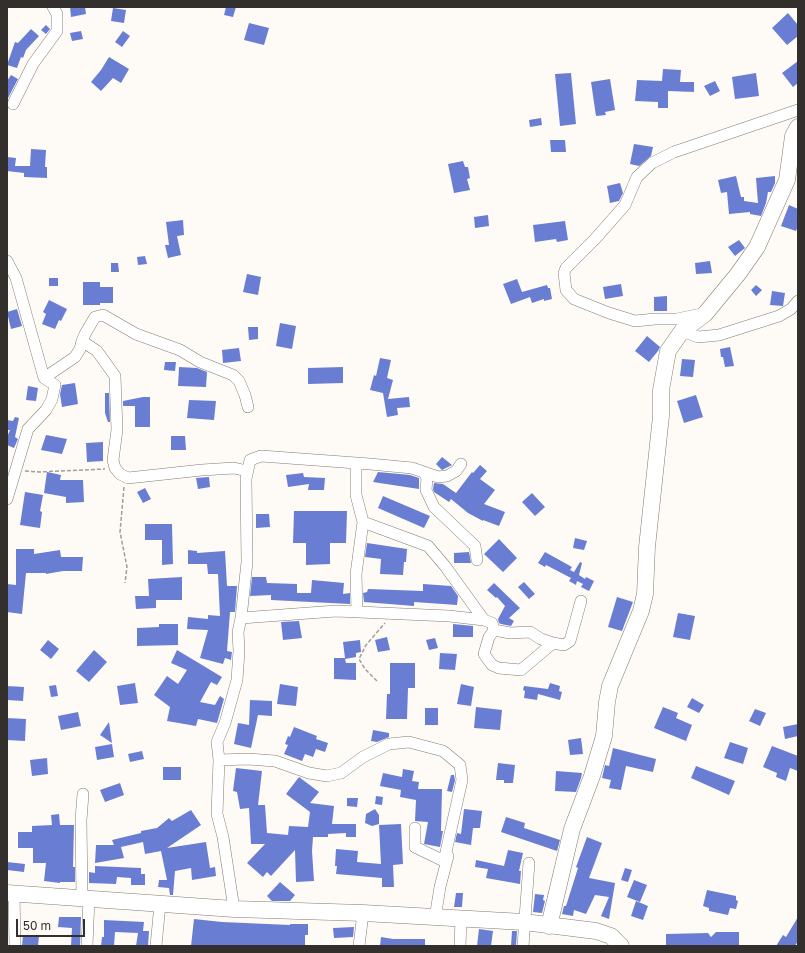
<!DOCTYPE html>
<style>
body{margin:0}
#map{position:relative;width:805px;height:953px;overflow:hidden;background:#fefbf7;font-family:"Golos Text",sans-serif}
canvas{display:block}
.frame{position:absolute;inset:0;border:8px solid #322f2c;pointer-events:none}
.scale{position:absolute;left:16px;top:919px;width:69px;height:18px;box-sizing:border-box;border:2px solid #322f2c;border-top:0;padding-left:5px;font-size:12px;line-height:14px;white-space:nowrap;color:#322f2c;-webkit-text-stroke:3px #fefbf7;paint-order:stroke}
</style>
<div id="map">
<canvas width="805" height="953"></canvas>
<div class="frame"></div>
<div class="scale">50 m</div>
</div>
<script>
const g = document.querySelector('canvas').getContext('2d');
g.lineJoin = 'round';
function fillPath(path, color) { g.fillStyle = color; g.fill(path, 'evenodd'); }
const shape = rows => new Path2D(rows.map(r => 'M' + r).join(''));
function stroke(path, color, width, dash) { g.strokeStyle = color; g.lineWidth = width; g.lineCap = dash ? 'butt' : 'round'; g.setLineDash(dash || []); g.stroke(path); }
fillPath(shape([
 [70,7,85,7,86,14,71,17],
 [226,7,236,7,233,17,224,15],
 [113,8,126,10,124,23,111,21],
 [788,13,798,25,798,36,787,45,772,28],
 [249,23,269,28,264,45,244,40],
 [46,25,50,29,46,34,41,30],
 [31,29,39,36,26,50,23,58,21,57,17,68,7,65,15,42,18,43],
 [81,31,83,39,72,41,70,33],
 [123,31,130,36,122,47,115,42],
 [109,57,129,69,121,83,113,78,101,91,91,82,101,70],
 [798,61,798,83,793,87,782,73],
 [663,69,681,70,680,82,694,82,694,92,668,91,668,108,658,108,658,102,635,101,637,80,662,81],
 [571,73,576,124,560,126,555,74],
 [756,73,759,96,735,99,732,77],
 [11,75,18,79,7,100,7,81],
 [610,79,615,110,605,112,606,115,596,116,591,82],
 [715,81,720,91,710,96,704,86],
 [541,118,542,125,530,127,529,120],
 [550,140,565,140,566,152,551,152],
 [634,144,653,147,651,156,639,166,630,164],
 [31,149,46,150,45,167,47,167,47,178,24,177,24,173,7,171,7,157,16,158,15,166,30,166],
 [463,161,465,167,468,167,470,178,467,179,470,190,454,193,448,164],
 [736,176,741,197,744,197,744,201,758,203,756,178,775,176,775,183,771,192,768,192,766,203,761,216,750,214,750,212,729,214,727,192,721,193,718,180],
 [620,183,623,193,619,201,610,203,607,186],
 [789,205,798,209,798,226,796,231,781,226],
 [488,215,489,226,475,228,474,217],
 [183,220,184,235,177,236,181,255,168,258,165,245,169,245,166,222],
 [565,221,568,240,557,242,556,239,535,242,533,225],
 [739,240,745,248,735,256,728,247],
 [145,256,147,264,138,265,137,257],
 [710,261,712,273,696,274,695,263],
 [111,263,118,263,119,272,111,272],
 [247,274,261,277,258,295,243,292],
 [49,278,58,278,58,286,49,286],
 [517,279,522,292,547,285,548,288,550,288,552,299,544,301,544,299,532,303,530,297,511,304,503,284],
 [83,282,100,282,100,287,113,287,113,303,100,303,100,305,83,305],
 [621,284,623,296,605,299,603,287],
 [756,285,762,290,756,296,751,290],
 [772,291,785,293,783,306,770,305],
 [667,296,667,311,654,311,654,297],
 [49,300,67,309,61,321,59,320,55,329,42,324,46,314,43,312],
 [17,309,22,326,11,329,7,312],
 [280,323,296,326,292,349,276,346],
 [248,327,258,327,258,339,249,340],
 [647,336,660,347,658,351,649,362,635,351],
 [730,347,734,366,725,367,723,357,721,357,720,349],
 [239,348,241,361,223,363,222,350],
 [380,358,391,360,387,378,393,380,388,399,409,397,410,407,397,408,398,415,387,417,383,393,370,390,374,375,376,376],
 [682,359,695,360,693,377,680,376],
 [165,362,176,362,175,371,164,370],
 [179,367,197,368,207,372,206,387,178,386],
 [343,367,343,383,308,384,308,368],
 [75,383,78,404,62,407,60,394,62,385],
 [28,386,38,388,36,401,26,400],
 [105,393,109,393,110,422,108,422,105,413],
 [696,395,703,417,684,423,677,401],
 [143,397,150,397,150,427,135,427,135,406,123,406,123,401],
 [189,400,216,401,214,420,187,418],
 [15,417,19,418,15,437,18,439,14,448,7,445,7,437,10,430,7,430,7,420,13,421],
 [46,435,67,439,62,454,41,450],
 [171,436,185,436,186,450,171,450],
 [103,442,103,461,87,462,86,443],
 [442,457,452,465,442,470,436,464],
 [480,465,487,471,480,479,495,490,484,504,505,512,499,526,483,520,483,521,468,513,451,499,449,502,434,492,433,489,434,483,443,484,456,493,472,472,473,473],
 [47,472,61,475,60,480,83,480,84,502,66,503,66,497,44,493],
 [378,472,410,475,419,478,419,489,373,482],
 [303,473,304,477,325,478,324,490,308,490,309,484,288,487,286,475],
 [209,477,210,487,198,489,196,478],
 [145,488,151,499,143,503,137,492],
 [25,492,43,495,40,511,42,512,40,528,20,525],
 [532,493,545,507,535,516,522,502],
 [383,496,430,516,424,528,378,508],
 [294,511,347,511,346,543,330,543,330,564,306,565,306,543,293,543],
 [256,514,269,514,270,527,256,528],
 [145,524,172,524,173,564,162,565,162,540,145,540],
 [575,538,587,541,584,550,573,548],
 [499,539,517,558,503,572,484,554],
 [367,543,407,549,406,562,404,562,403,575,380,574,381,559,365,557],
 [16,549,34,549,34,554,60,550,61,557,83,557,82,571,63,571,46,574,46,573,26,573,22,614,7,612,7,584,16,585],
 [188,550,197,551,197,553,225,551,227,586,237,586,235,612,230,612,227,651,232,652,231,660,225,658,223,664,200,658,208,630,187,629,188,617,208,619,208,615,220,616,218,574,208,574,207,564,188,564],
 [469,552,471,563,454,563,454,553],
 [545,552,572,567,570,570,574,572,580,562,582,563,579,575,585,579,586,577,594,581,589,591,581,587,583,584,577,581,576,585,569,581,571,578,546,565,545,567,538,563],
 [182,577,182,600,156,600,156,608,136,609,135,596,149,596,148,579],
 [252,577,266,577,267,583,297,584,297,593,311,593,312,580,344,583,343,594,350,593,350,604,271,600,271,595,250,596],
 [524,582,535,594,529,599,518,587],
 [494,583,520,608,509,618,514,621,511,626,501,624,499,623,498,619,505,606,497,597,496,598,487,590],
 [423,584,451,586,458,596,457,605,414,602,414,606,364,602,363,593,367,592,368,589,423,591],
 [617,597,633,602,622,631,608,627],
 [678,613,695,616,690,640,673,637],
 [299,621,302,638,283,640,281,622],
 [159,624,178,624,178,645,137,646,137,628,159,627],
 [453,624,473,626,473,637,453,637],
 [387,637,390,650,378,652,375,640],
 [435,638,438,648,429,650,426,640],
 [48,640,59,649,51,659,40,650],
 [360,640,361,652,356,653,356,657,345,659,346,663,356,663,356,680,334,679,334,658,345,658,343,642],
 [94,650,107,662,89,682,76,671],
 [177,650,222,677,217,685,211,682,200,702,215,705,220,696,224,699,217,723,198,719,196,726,167,721,170,707,154,695,167,676,178,684,187,670,171,663],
 [440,653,457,654,455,670,439,669],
 [390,663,415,663,415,688,408,688,407,719,386,719,387,694,390,694],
 [135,683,138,703,120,705,117,686],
 [550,683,560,686,559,691,562,692,560,700,538,694,537,700,524,698,525,691,523,690,524,686,548,689],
 [280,684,298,687,296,706,277,704],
 [461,684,474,687,471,706,457,704],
 [56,685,58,696,51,697,49,686],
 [7,686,24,687,23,701,7,700],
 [692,698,704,705,699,713,687,707],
 [250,700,272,701,272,716,258,715,251,748,234,744,238,723,249,725],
 [476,707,502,710,500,730,474,728],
 [663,707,678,713,676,718,692,725,686,741,654,728],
 [425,708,438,708,438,725,425,725],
 [755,709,766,713,760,726,749,721],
 [78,712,81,726,61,730,58,716],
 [7,718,26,719,25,741,7,740],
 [109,722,112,743,100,735],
 [798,724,798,736,785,739,783,727],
 [294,727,317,736,316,739,328,743,325,752,316,749,313,757,305,754,302,761,284,754,288,745,285,744,288,736,290,737],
 [373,730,389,733,389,737,377,742,371,741],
 [581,738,583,754,570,755,568,740],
 [730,742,748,748,743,764,724,758],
 [112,744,114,757,97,760,95,747],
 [772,746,798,756,798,771,790,768,786,781,776,777,777,773,763,767],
 [613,748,656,759,653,772,626,766,621,790,609,788,611,780,602,778,605,765,609,766],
 [142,751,144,759,130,762,128,754],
 [47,758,48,774,32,776,30,760],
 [498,763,515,765,513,783,504,783,504,780,496,780],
 [696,766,735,781,729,795,691,778],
 [163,767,181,767,181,780,163,780],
 [236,768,262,771,258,805,265,805,267,833,288,835,289,826,308,827,310,812,286,794,299,777,319,792,310,803,334,806,332,824,356,824,356,837,346,837,346,833,328,834,328,837,313,837,312,851,314,881,296,882,295,850,271,876,267,872,263,877,247,863,265,844,251,844,249,808,240,809,237,792,233,791],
 [403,769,414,771,412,781,419,782,418,789,442,789,441,831,443,831,440,847,424,844,428,822,415,821,416,800,400,797,401,790,380,786,383,773,402,777],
 [556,771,582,773,581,778,576,792,555,791],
 [451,775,454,775,455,780,452,792,447,791],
 [120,783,124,795,105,802,100,790],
 [376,796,383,797,382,805,375,804],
 [347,798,358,798,357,807,347,806],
 [375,809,379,815,379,824,372,826,365,823,366,814],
 [464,809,482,811,480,828,473,828,471,845,455,842,457,833,461,834],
 [191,810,201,825,167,848,206,842,210,868,215,867,216,876,192,880,191,868,175,871,173,895,170,895,169,888,158,887,159,880,167,880,161,851,145,854,143,842,121,847,124,858,95,863,96,845,114,845,112,840,141,833,141,831,157,828,169,818,172,821],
 [59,814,60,825,74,825,73,867,75,867,75,882,60,882,60,883,44,881,46,863,33,863,33,848,18,848,18,832,32,832,32,826,52,825,51,815],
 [506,817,525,823,524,828,560,840,557,851,501,832],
 [401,824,403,864,393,865,394,887,382,887,382,878,336,874,337,866,335,866,336,849,358,851,357,862,381,864,379,825],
 [587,837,602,843,589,878,615,883,609,919,601,916,609,897,595,895,586,914,574,910,573,916,562,914,564,906,566,906,578,868,576,867],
 [508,850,523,853,519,871,521,871,520,884,486,878,488,869,475,867,476,860,504,866],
 [7,862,25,864,24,872,7,870],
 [95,866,141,868,141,874,145,874,145,885,131,885,131,878,117,877,116,884,89,883,89,872,95,873],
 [625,868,632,870,628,882,621,880],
 [634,880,647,885,640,902,627,897],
 [280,882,295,895,290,901,272,901,267,896],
 [707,890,736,896,736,900,738,901,736,909,730,908,728,915,709,911,709,908,703,906],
 [456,893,463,893,462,907,454,907],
 [535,894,544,895,543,900,545,901,542,913,533,912],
 [636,901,648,906,643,920,631,916],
 [59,917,81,917,80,946,71,946,72,928,58,927],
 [798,917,798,941,795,946,776,946,783,935,786,937],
 [194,919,222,922,290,925,290,924,308,924,308,935,305,935,305,946,191,946],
 [104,920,144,922,143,931,149,931,148,946,136,946,138,933,115,932,114,946,101,946,102,937,104,937],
 [354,927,353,937,334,938,333,928],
 [479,929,493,931,491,946,477,946],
 [512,931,517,931,516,946,511,946],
 [716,932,739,932,739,946,666,946,666,934,708,933,711,937],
 [23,935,39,936,38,946,22,946],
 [381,937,393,939,425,939,425,946,380,946]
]), '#697ed2');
const street = shape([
 [13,104,33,64,57,31,57,14,53,7],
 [7,261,16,278,44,378,55,385,52,399,46,410,28,429,7,499],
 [701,314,677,319,655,319,635,321,609,313,574,299,566,290,564,273,566,268,595,239,625,205,637,177,652,163,674,152,798,110],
 [682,331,698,337,719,335,779,316,791,309,798,301],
 [44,378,75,357,80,349,82,341],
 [356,463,356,495,363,522,356,574,357,612],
 [247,471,234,468,202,470,128,478,120,474,115,468,113,460,117,430,115,376,97,351,82,341,85,334,95,317,103,315,136,334,180,350,200,362,233,375,239,381,245,395,248,407],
 [424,472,427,478,426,490,434,507,475,546,477,560],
 [363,522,428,546,445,566,484,620],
 [241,618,247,562,246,479,250,460,261,456,370,464,412,468,438,477,447,476,456,471,461,464],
 [494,630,489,637,484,654,492,665,499,668,521,670,553,643],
 [219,760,248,759,275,761,309,773,327,776,341,773,363,757,389,744,409,742,443,751,460,765,462,780,444,861],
 [415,828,415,847,446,862],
 [14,893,15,946],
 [82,898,81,820,83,794],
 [234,909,223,837,217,814,219,760,217,742,225,723,237,680,239,651,238,632,241,618,336,611,449,616,484,620,492,623,494,630,510,633,530,632,541,639,553,643,564,645,570,641,581,601],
 [435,918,440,887,448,856],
 [87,946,89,898],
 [156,946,160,904],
 [359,946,363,913],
 [460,946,461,919],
 [523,946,529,863]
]);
const secondary = shape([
 [7,893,234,909,363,913,524,922,596,931,611,936,621,946],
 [549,926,572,829,592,776,604,736,607,702,610,686,641,611,645,594,647,547,661,416,661,390,668,351,682,331,705,314,738,274,757,247,787,180,793,136,798,127]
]);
stroke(street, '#827c74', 12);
stroke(secondary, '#827c74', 17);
stroke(shape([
 [25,471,39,472,105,469],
 [124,487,120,532,127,567,125,583],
 [377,681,365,669,359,659,366,645,385,623]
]), '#a09d9a', 1.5, [4, 2]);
stroke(street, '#fff', 11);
stroke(secondary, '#fff', 16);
</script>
